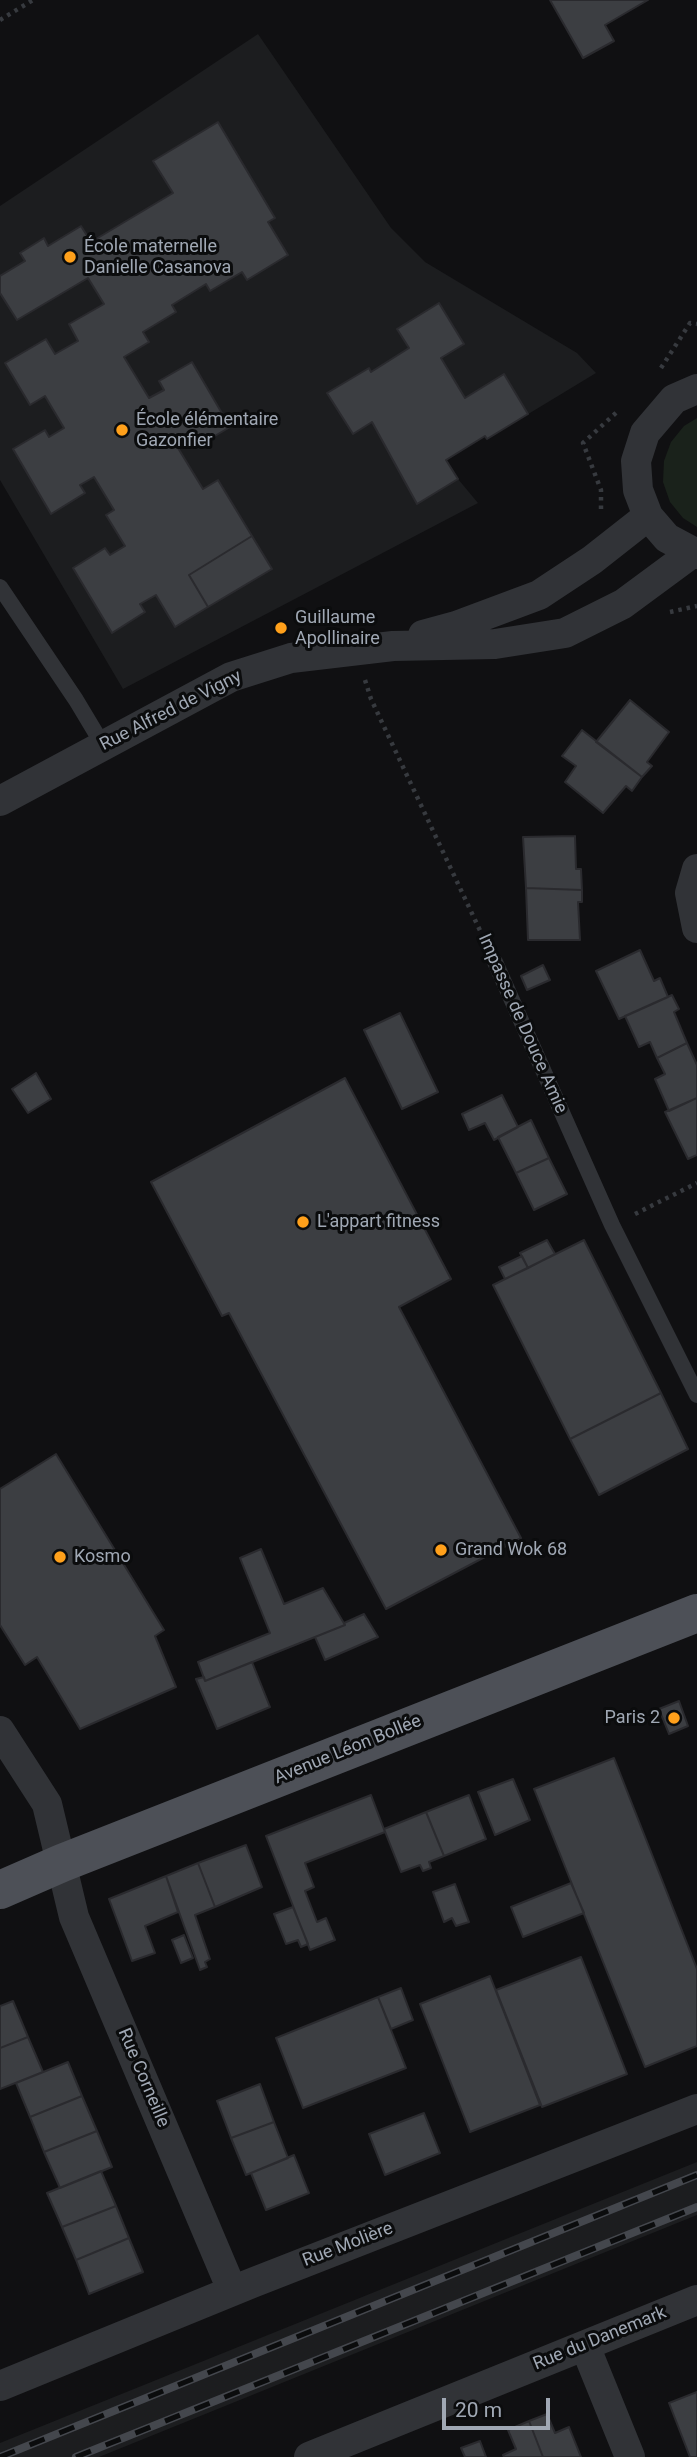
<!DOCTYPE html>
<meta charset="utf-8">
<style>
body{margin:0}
#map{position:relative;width:697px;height:2457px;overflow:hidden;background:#101012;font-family:Roboto,sans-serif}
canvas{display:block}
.scale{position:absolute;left:442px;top:2398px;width:108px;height:32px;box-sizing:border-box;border:4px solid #a0a8b4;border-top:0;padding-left:9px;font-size:21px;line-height:24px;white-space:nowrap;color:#a0a8b4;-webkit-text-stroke:5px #0b0c0d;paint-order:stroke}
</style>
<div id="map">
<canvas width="697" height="2457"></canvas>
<div class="scale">20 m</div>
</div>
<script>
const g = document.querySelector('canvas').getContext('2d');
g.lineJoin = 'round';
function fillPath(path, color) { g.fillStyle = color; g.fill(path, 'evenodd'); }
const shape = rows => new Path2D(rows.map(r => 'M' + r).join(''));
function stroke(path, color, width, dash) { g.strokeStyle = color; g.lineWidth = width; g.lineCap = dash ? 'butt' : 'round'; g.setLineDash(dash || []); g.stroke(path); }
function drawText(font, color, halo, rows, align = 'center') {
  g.font = font + ' Roboto,sans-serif'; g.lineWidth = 6; g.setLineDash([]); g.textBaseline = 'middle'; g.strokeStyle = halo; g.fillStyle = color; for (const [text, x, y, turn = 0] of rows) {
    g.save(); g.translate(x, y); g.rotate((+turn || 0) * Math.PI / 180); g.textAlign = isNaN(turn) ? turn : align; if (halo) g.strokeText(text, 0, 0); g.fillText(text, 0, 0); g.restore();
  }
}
fillPath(shape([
 [258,34,391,228,425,262,577,353,596,373,487,439,485,436,446,460,458,479,478,503,123,689,0,480,0,206],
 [697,2162,697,2215,99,2457,0,2457,0,2443]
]), '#1c1d1f');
fillPath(shape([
 [697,418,697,527,683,518,670,502,663,482,664,461,671,442,684,426]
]), '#1a221b');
const building = shape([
 [550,0,648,0,605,25,614,41,583,58,550,0],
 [218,122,275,218,268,222,288,255,247,280,242,272,210,291,206,284,172,305,176,312,143,332,149,342,124,357,149,398,164,390,159,381,192,362,230,427,198,446,193,439,178,448,203,489,218,480,252,536,189,575,208,607,175,627,156,595,140,604,145,612,112,633,73,568,105,548,110,555,125,546,106,515,114,510,94,477,80,485,85,493,51,514,13,449,45,430,49,437,64,428,45,396,30,405,5,363,46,339,55,354,78,341,69,324,104,304,88,278,17,320,0,293,0,276,25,261,20,253,44,238,48,246,81,226,91,242,173,193,153,161,218,122],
 [439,303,464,344,441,358,465,398,504,374,528,414,487,439,485,436,446,460,458,479,417,504,372,422,353,434,327,393,369,368,371,372,409,348,397,329,439,303],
 [252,536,272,569,208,607,189,575,252,536],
 [630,700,669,732,647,762,652,766,642,777,596,742,630,700],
 [582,730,642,777,632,791,626,786,603,813,565,782,576,766,562,756,582,730],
 [575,836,576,869,581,869,582,890,526,888,523,837,575,836],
 [526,888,582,890,582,902,578,902,580,940,528,940,526,888],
 [640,950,654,981,660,978,668,997,619,1019,596,971,640,950],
 [543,965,550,980,527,990,521,976,543,965],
 [672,995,679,1009,674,1012,687,1043,657,1058,650,1042,639,1047,625,1016,672,995],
 [400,1013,438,1092,402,1109,364,1030,400,1013],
 [687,1043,697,1065,697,1098,669,1111,655,1079,665,1074,657,1058,687,1043],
 [36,1073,51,1099,28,1113,12,1089,36,1073],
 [345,1078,451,1279,399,1307,521,1538,386,1609,229,1313,222,1316,151,1182,345,1078],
 [502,1095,518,1127,494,1140,485,1123,469,1130,462,1114,502,1095],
 [697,1098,697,1155,688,1159,665,1112,697,1098],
 [531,1120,549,1158,516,1173,498,1137,531,1120],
 [549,1158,567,1194,534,1210,516,1173,549,1158],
 [547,1240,555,1254,528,1268,520,1253,547,1240],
 [584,1240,661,1393,570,1439,493,1285,584,1240],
 [522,1256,528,1268,505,1279,499,1267,522,1256],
 [661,1393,688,1449,599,1495,570,1439,661,1393],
 [56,1454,164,1630,155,1636,176,1687,80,1729,37,1657,25,1665,0,1625,0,1489,56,1454],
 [261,1549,284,1604,323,1588,345,1625,205,1681,198,1662,270,1633,240,1558,261,1549],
 [364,1614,378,1637,325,1660,315,1637,345,1625,344,1623,364,1614],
 [252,1662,270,1707,217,1729,196,1679,204,1677,205,1681,252,1662],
 [679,1701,688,1726,669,1734,659,1709,679,1701],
 [614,1758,697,1969,697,2046,645,2067,534,1789,614,1758],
 [513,1779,530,1820,495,1835,478,1792,513,1779],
 [371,1795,385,1832,305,1863,314,1887,305,1891,317,1922,326,1918,335,1940,310,1950,266,1836,371,1795],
 [469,1795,486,1839,444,1856,426,1812,469,1795],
 [426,1812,444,1856,429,1862,431,1868,423,1871,420,1865,401,1872,384,1829,426,1812],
 [246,1845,262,1887,215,1907,198,1863,246,1845],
 [198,1863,215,1907,195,1915,210,1959,205,1962,207,1967,200,1970,166,1876,198,1863],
 [166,1876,178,1912,145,1926,155,1953,132,1961,109,1899,166,1876],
 [571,1883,584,1913,523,1937,511,1907,571,1883],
 [455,1884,469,1922,456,1926,452,1918,444,1922,433,1892,455,1884],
 [293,1907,308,1944,301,1947,298,1940,286,1944,274,1914,293,1907],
 [184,1935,193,1958,181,1963,172,1940,184,1935],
 [581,1957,627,2074,542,2107,496,1990,581,1957],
 [490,1976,540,2105,470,2132,420,2004,490,1976],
 [401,1988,413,2020,391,2029,378,1997,401,1988],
 [378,1997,406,2068,303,2108,276,2038,378,1997],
 [13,2001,28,2037,0,2048,0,2006,13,2001],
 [28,2037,43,2072,0,2089,0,2048,28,2037],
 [68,2062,82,2096,30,2117,16,2083,68,2062],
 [260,2084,274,2122,231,2138,217,2101,260,2084],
 [82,2096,97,2131,44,2152,30,2117,82,2096],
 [424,2113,440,2153,385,2175,369,2134,424,2113],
 [274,2122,288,2158,246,2175,231,2138,274,2122],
 [97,2131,112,2167,60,2188,44,2152,97,2131],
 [294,2155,309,2193,266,2210,251,2173,294,2155],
 [101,2171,116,2206,62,2227,47,2193,101,2171],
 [116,2206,129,2238,76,2260,62,2227,116,2206],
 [129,2238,143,2272,89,2294,76,2260,129,2238],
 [697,2392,697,2457,690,2457,669,2403,697,2392],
 [547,2414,555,2433,569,2427,581,2457,543,2457,529,2421,547,2414],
 [529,2421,543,2457,504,2457,503,2455,516,2449,508,2430,529,2421],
 [480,2441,486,2457,465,2457,461,2448,480,2441]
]);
fillPath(building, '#3c3e42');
stroke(building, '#2a2a2e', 2);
stroke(shape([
 [0,20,33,0],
 [661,368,690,323,697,324],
 [601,509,601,490,583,443,618,411],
 [670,612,697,606],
 [365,680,371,699,484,939],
 [635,1214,697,1183]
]), '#373a3f', 4.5, [3.5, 5]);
stroke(shape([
 [0,587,76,700,103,745],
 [495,962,612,1225,697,1395]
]), '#313337', 16);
stroke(shape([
 [697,389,674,399,645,433,636,461,638,490,648,516,667,538,697,554],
 [423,635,456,626,539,595,592,560,648,516],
 [0,801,231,677,291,658,393,646,495,644,565,633,623,604,692,553],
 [697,869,690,893,697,928],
 [0,1731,47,1804,74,1917,232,2290],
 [585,2346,630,2457],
 [0,2386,252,2283,697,2109],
 [309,2457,697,2300]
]), '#313337', 30);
stroke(shape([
 [0,1890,62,1863,697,1613]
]), '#4d5057', 38);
const rail = shape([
 [0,2457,697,2175],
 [76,2457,697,2207]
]);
stroke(rail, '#44474d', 8);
stroke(rail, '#0b0c0d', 5, [16]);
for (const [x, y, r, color] of [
 [70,257,7,"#ffa01b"],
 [122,430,7,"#ffa01b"],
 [281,628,7,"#ffa01b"],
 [303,1222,7,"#ffa01b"],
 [441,1550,7,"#ffa01b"],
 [60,1557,7,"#ffa01b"],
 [674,1718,7,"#ffa01b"]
]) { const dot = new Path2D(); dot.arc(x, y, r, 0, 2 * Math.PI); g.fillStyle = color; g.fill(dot); stroke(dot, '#0b0c0d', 2.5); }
drawText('18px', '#a0a8b4', '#0b0c0d', [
 ["École maternelle",84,247],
 ["Danielle Casanova",84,268],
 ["École élémentaire",136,420],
 ["Gazonfier",136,441],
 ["Guillaume",295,618],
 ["Apollinaire",295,639],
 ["L'appart fitness",317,1222],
 ["Grand Wok 68",455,1550],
 ["Kosmo",74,1557],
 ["Paris 2",660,1718,"right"]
], 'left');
drawText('18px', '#a0a8b4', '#0b0c0d', [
 ["Rue Alfred de Vigny",171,711,-27],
 ["Impasse de Douce Amie",522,1024,66],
 ["Avenue Léon Bollée",348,1750,-22],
 ["Rue Corneille",143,2078,67],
 ["Rue Molière",348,2245,-21],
 ["Rue du Danemark",600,2339,-22]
]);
</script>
